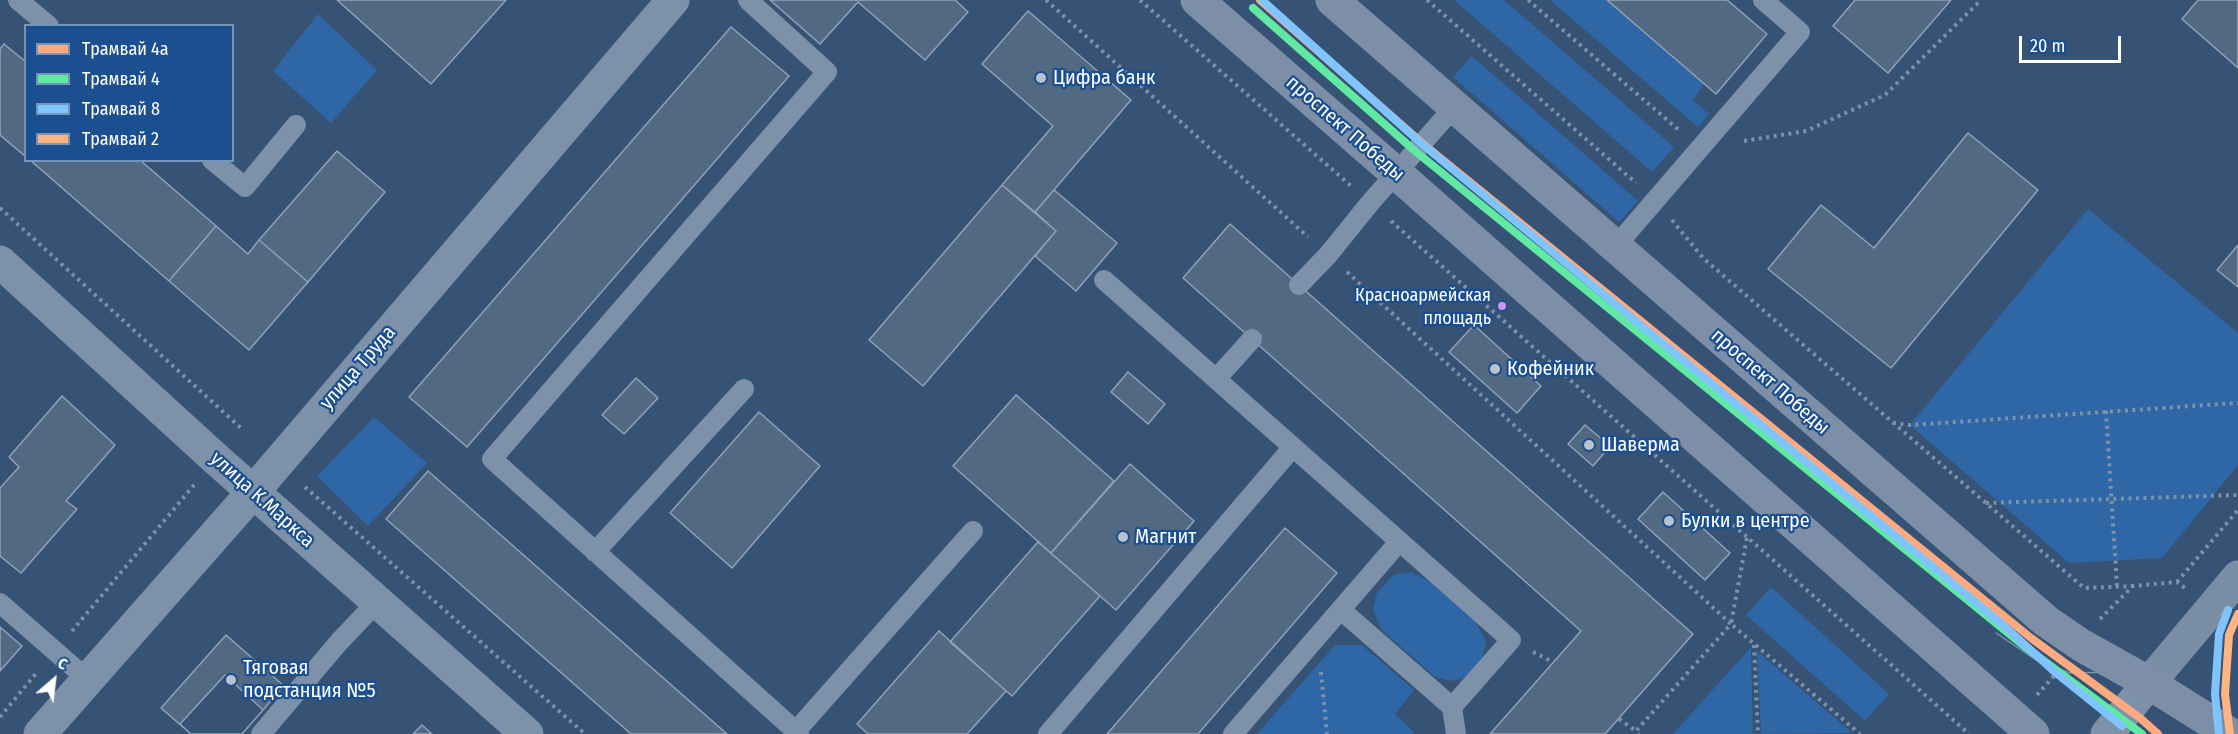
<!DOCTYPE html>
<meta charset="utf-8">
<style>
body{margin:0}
#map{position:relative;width:2238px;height:734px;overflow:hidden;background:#365274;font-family:"Fira Sans Condensed",sans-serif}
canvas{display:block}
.legend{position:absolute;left:24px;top:24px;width:210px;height:138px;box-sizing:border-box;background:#1b4f8f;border:2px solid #7695bc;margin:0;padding:8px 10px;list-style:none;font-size:18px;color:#fff}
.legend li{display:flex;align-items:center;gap:12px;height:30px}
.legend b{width:30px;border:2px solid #7695bc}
.north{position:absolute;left:24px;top:650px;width:60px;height:60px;-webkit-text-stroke:4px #1b4f8f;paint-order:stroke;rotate:28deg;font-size:16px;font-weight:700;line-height:24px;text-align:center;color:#fff}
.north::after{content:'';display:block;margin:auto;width:21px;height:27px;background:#fff;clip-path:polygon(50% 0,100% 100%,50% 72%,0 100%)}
.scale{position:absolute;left:2019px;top:36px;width:102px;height:27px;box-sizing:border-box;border:3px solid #fff;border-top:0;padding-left:8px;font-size:18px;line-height:21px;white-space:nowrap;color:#fff;-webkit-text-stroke:4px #1b4f8f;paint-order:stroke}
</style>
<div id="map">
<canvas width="2238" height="734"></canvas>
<ul class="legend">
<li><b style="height:8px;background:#ffa980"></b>Трамвай 4а</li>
<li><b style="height:8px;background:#60e9a3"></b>Трамвай 4</li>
<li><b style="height:8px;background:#80c4ff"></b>Трамвай 8</li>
<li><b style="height:8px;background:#ffb580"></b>Трамвай 2</li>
</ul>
<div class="north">С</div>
<div class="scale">20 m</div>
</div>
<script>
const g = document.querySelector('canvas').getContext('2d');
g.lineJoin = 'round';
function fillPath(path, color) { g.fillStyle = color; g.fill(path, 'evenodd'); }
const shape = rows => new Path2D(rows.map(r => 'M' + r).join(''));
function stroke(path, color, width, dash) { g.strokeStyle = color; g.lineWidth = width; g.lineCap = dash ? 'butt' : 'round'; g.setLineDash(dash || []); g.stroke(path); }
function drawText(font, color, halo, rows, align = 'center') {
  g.font = font + ' "Fira Sans Condensed",sans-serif'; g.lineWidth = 4.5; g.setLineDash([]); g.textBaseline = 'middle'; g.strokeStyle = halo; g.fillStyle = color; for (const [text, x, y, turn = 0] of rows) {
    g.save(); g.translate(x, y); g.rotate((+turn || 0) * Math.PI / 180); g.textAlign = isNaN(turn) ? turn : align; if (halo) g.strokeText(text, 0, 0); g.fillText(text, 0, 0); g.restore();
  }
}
fillPath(shape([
 [1454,0,1504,0,1674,147,1652,172],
 [1550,0,1607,0,1704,84,1693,100,1709,114,1698,127],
 [318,14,377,70,331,123,273,71],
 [1472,56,1638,201,1619,222,1453,77],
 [2088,209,2238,333,2238,465,2162,558,2069,563,1910,425],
 [374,417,427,463,368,526,317,476],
 [1410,572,1429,581,1474,620,1486,641,1482,658,1465,678,1451,681,1435,677,1381,629,1373,609,1377,593,1393,575],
 [1771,587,1889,694,1865,721,1746,615],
 [1335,645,1362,645,1414,690,1395,714,1414,732,1412,734,1257,734],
 [1751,647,1753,734,1673,734],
 [1757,651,1852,733,1761,734]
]), '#2f66a5');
const building = shape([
 [337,0,506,0,431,84,337,0],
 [770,0,955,0,968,12,925,60,858,2,820,44,770,0],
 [1607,0,1727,0,1767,34,1716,94,1607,0],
 [1855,0,1951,0,1888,73,1833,26,1855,0],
 [2198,0,2238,0,2238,68,2182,19,2198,0],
 [1028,11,1131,100,1035,212,1002,185,1053,126,982,64,1028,11],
 [731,27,789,76,467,447,409,397,731,27],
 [4,44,26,62,26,157,0,135,0,49,4,44],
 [1968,133,2038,190,1891,368,1768,269,1821,205,1874,248,1968,133],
 [337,151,385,192,308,282,259,240,337,151],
 [30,160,140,160,216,226,169,281,30,160],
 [1002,185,1056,231,923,386,869,340,1002,185],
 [1054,190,1117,243,1076,291,1035,256,1056,231,1035,212,1054,190],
 [1230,224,1693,634,1605,734,1490,734,1581,631,1183,278,1230,224],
 [216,226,248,254,259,240,308,282,249,350,169,281,216,226],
 [2238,245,2238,287,2217,270,2238,245],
 [1474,325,1541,386,1517,413,1449,352,1474,325],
 [1128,372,1165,404,1148,424,1111,392,1128,372],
 [636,378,658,398,624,434,602,415,636,378],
 [1016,395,1114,481,1051,553,953,466,1016,395],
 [62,396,115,445,66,501,77,509,21,573,0,556,0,488,19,467,9,457,62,396],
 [759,412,820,466,732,568,670,513,759,412],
 [1585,425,1610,446,1593,466,1568,444,1585,425],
 [1130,464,1194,521,1116,610,1051,553,1130,464],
 [428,471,727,734,631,734,386,519,428,471],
 [1663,492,1730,553,1705,580,1638,519,1663,492],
 [1285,528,1337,573,1198,734,1107,734,1285,528],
 [1038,542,1100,596,1012,696,950,642,1038,542],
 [0,627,22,646,0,671,0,627],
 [939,631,1006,691,967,734,868,734,857,724,939,631],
 [226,635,284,686,242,734,191,734,161,708,226,635],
 [225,675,263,710,242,734,191,734,180,724,225,675],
 [422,725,432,734,413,734,422,725]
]);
fillPath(building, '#526984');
stroke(building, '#92a2b6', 1.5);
stroke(shape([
 [1046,0,1308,237],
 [1140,0,1351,186],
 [1427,0,1636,183],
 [1528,0,1680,131],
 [1744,141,1806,131,1885,95,1981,0],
 [0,208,242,429],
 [1672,220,1703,258,2084,588,2133,586],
 [1391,221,1969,734],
 [1347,272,1731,624,1636,731,1639,734],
 [2106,411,2117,586],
 [1893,423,1910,425,2238,403],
 [305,487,585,734],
 [1986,503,2238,495],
 [1747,538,1731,624,1860,734],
 [2177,582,2238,510],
 [2100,619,2133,586,2177,582,2185,588],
 [72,631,194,485],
 [1754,645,1758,734],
 [1533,652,1553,662],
 [1321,672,1327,734],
 [2037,695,2060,669],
 [0,717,38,671],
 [1619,719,1636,731]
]), '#7d92a8', 4, [3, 4.5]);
stroke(shape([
 [18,0,49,26],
 [748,0,827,72,492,459,799,734],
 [212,160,245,187,296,125],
 [1615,247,1800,32,1763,0],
 [1104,280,1216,379],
 [1299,285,1328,255,1370,203,1454,107],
 [1252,339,1216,379,1511,640,1452,707,1456,734],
 [595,552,744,389],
 [0,603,87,679],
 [1341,610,1452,707],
 [796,731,973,531],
 [261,734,339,642,377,602],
 [1048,734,1293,447],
 [1233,734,1399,542]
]), '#7d92a8', 20);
stroke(shape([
 [0,262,216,459,527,734],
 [40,734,253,492,673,0]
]), '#7d92a8', 33);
stroke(shape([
 [2107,734,2149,683]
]), '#7d92a8', 33);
stroke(shape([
 [2149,683,2238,577]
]), '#798da4', 33);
stroke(shape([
 [1197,0,1396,173,2033,734],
 [1332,0,2046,621,2081,645,2149,683,2230,734]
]), '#7d8ea7', 33);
stroke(shape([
 [1996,633,2036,660,2070,673,2116,672,2156,660,2192,638,2225,611,2238,595]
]), '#7e92a7', 1.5);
stroke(shape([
 [1260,0,1422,143,2031,638,2140,718,2158,734]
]), '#ffa980', 8);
stroke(shape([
 [1253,8,1415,151,2024,646,2142,734]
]), '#60e9a3', 8);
stroke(shape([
 [1262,0,1422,144,2003,625,2056,673,2122,726],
 [2219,734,2215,694,2219,634,2228,610]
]), '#80c4ff', 8);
stroke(shape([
 [2230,734,2225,694,2229,635,2238,614]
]), '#ffb580', 8);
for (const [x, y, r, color] of [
 [1041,78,6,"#b9c2ce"],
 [1502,306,5,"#d193ec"],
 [1495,369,6,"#b9c2ce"],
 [1589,445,6,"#b9c2ce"],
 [1669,521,6,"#b9c2ce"],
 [1123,537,6,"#b9c2ce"],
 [231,680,6,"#b9c2ce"]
]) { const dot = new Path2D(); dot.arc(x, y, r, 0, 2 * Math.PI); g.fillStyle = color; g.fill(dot); stroke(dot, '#1b4f8f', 2); }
drawText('18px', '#fff', '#1b4f8f', [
 ["Красноармейская",1491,296],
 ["площадь",1491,319]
], 'right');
drawText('20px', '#fff', '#1b4f8f', [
 ["Цифра банк",1053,78],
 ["Кофейник",1507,369],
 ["Шаверма",1601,445],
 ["Булки в центре",1681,521],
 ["Магнит",1135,537],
 ["Тяговая",243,668],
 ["подстанция №5",243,691]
], 'left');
drawText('20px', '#fff', '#1b4f8f', [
 ["проспект Победы",1345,129,41],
 ["улица Труда",358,368,-49],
 ["проспект Победы",1770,382,41],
 ["улица К.Маркса",262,500,42]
]);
</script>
